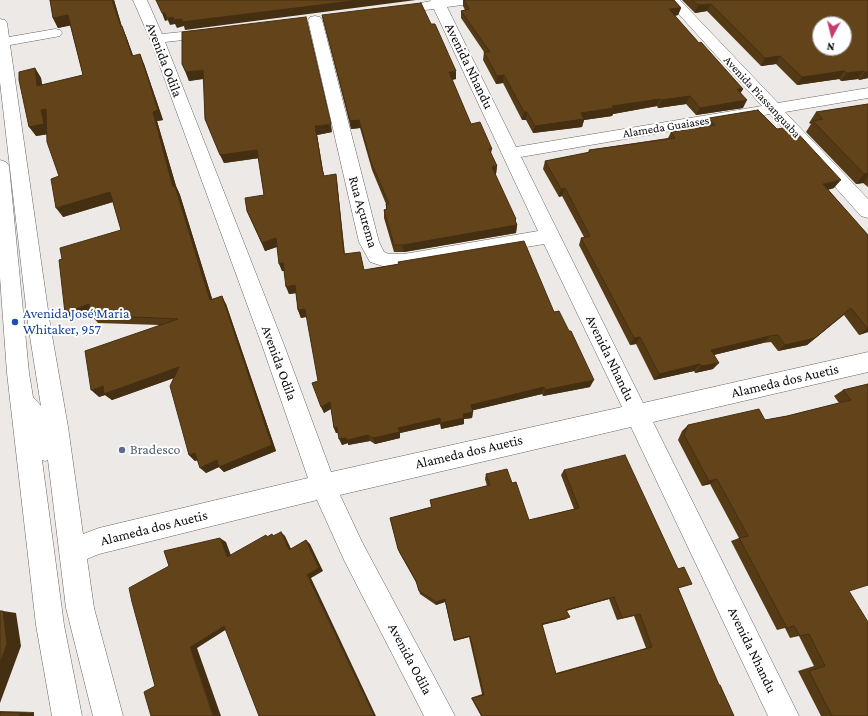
<!DOCTYPE html>
<meta charset="utf-8">
<style>
body{margin:0}
#map{position:relative;width:868px;height:716px;overflow:hidden;background:#ede9e7;font-family:"Crimson Pro",serif}
canvas{display:block}
.north{position:absolute;left:812px;top:16px;width:40px;height:40px;box-sizing:border-box;background:#fff;border:1px solid #9e9d9d;border-radius:50%;rotate:187deg;font-size:11px;font-weight:700;line-height:16px;text-align:center;color:#0c0b0b}
.north::after{content:'';display:block;margin:auto;width:14px;height:18px;background:#c63b72;clip-path:polygon(50% 0,100% 100%,50% 72%,0 100%)}
</style>
<div id="map">
<canvas width="868" height="716"></canvas>
<div class="north">N</div>
</div>
<script>
const g = document.querySelector('canvas').getContext('2d');
g.lineJoin = 'round';
const shape = rows => new Path2D(rows.map(r => 'M' + r).join(''));
function stroke(path, color, width, dash) { g.strokeStyle = color; g.lineWidth = width; g.lineCap = dash ? 'butt' : 'round'; g.setLineDash(dash || []); g.stroke(path); }
function fillPath(path, color) { g.fillStyle = color; g.fill(path, 'evenodd'); }
function drawText(font, color, halo, rows, align = 'center') {
  g.font = font + ' "Crimson Pro",serif'; g.lineWidth = 4; g.setLineDash([]); g.textBaseline = 'middle'; g.strokeStyle = halo; g.fillStyle = color; for (const [text, x, y, turn = 0] of rows) {
    g.save(); g.translate(x, y); g.rotate((+turn || 0) * Math.PI / 180); g.textAlign = isNaN(turn) ? turn : align; if (halo) g.strokeText(text, 0, 0); g.fillText(text, 0, 0); g.restore();
  }
}
const minor = shape([
 [133,0,147,0,162,34,211,29,216,30,218,33,216,36,211,37,165,42,284,345,331,472,622,407,544,244,404,268,389,268,370,262,359,242,308,20,310,17,315,16,320,17,322,20,379,242,384,252,389,254,404,254,538,231,434,9,425,10,420,9,418,6,420,3,431,1,430,0,477,0,475,3,470,4,447,7,516,147,762,106,666,0,680,0,778,103,868,88,868,98,785,112,868,199,868,218,861,216,770,114,521,157,643,403,868,352,868,372,653,422,799,716,768,716,631,427,340,495,362,542,455,716,424,716,344,560,317,500,99,554,87,559,94,608,123,716,93,716,66,608,48,460,45,461,42,460,64,625,82,716,52,716,36,625,7,373,0,277,0,160,6,162,9,166,29,373,33,397,41,406,28,324,0,82,0,19,5,20,7,23,9,37,55,29,60,30,62,33,60,36,55,37,10,45,50,324,68,427,83,534,99,528,308,478,262,345,150,39,133,0]
]);
stroke(minor, '#676562', 1);
fillPath(minor, '#fff');
fillPath(shape([
 [50,0,114,0,122,27,126,36,133,56,144,64,163,120,157,121,176,186,180,195,212,299,226,304,276,451,224,472,219,467,206,473,198,460,195,461,189,455,174,378,112,400,105,395,99,397,159,325,98,323,91,315,91,314,73,320,62,259,121,230,113,202,63,217,59,176,47,134,36,136,35,68,41,78,42,85,83,75,70,25,58,28,53,18],
 [463,0,674,0,681,8,678,15,675,16,699,43,743,89,740,93,743,108,696,115,686,104,658,108,657,106,613,114,612,116,584,120,582,127,533,133,526,120,522,120,503,83,496,84,483,60,484,52,461,18,461,11,465,10,463,6],
 [682,0,868,0,868,78,859,80,858,79,841,81,839,79,797,85,776,64,761,66,707,11,695,13],
 [322,15,456,79,452,80,471,124,492,149,491,153,497,166,496,174,495,175,517,225,516,233,404,252,394,252,384,218,384,210,386,209,386,204,372,170,360,128,351,129,324,23],
 [182,64,332,132,317,135,324,176,337,182,345,254,364,270,399,264,398,262,554,312,590,387,543,396,542,394,473,410,472,418,464,419,464,424,441,429,440,424,400,433,400,438,375,444,370,441,348,445,348,443,342,445,338,433,336,433,334,428,331,409,324,413,307,317,301,318,298,310,296,293,289,294,284,271,282,271,277,247,265,251,247,211,264,195,259,158,224,163,205,119,204,79,189,81],
 [868,104,868,187,863,183,856,184,806,132,811,124,809,123,816,112],
 [709,118,834,188,828,190,868,235,868,332,859,335,844,315,807,345,778,351,771,342,763,343,714,355,713,369,695,373,694,371,654,380,636,344,630,345,579,245,581,238,584,237,562,196,559,197,543,169,545,161,588,153,589,150,668,138,671,132,705,127],
 [868,384,849,591,868,716,821,716,798,671,814,666,799,636,790,638,785,628,777,630,731,541,739,538,710,484,702,486,678,440,682,431,688,425,765,420,787,416,839,403,834,396,843,390],
 [564,470,678,569,692,584,678,588,718,685,720,685,734,716,481,716,471,698,482,694,469,637,454,641,445,602,436,605,420,594,417,584,399,552,390,518,431,507,430,500,487,486,485,479,486,474,512,483,529,520,574,509,561,475],
 [609,599,617,620,634,616,646,648,556,673,542,625,566,619,566,611],
 [0,711,34,712,0,716]
]), '#553a16');
fillPath(shape([
 [112,0,114,0,122,27,126,36,137,66,132,56,121,27],
 [360,0,416,0,185,30,184,26,177,28,175,24,170,25,167,18,173,17],
 [711,4,707,11,695,13,698,5],
 [681,8,678,15,666,17,669,9],
 [162,13,165,13,168,20,165,21],
 [68,15,73,25,58,28,53,18],
 [140,54,144,64,163,120,157,121,176,186,180,195,215,308,210,300,173,187,153,112],
 [780,56,776,64,761,66,765,58],
 [35,68,41,78,44,95,37,86],
 [203,70,207,78,189,81,186,72],
 [456,71,456,79,449,80,449,72],
 [844,71,839,79,797,85,802,77],
 [863,71,858,79,841,81,847,73],
 [865,72,868,72,868,78,859,80],
 [504,75,503,83,496,84,497,76],
 [737,89,743,89,739,96],
 [690,96,686,104,658,108,661,100],
 [660,99,657,106,613,114,612,116,584,120,582,127,533,133,535,126,581,113,612,106],
 [747,100,743,108,696,115,700,108],
 [46,109,50,134,36,136,29,127,41,110],
 [524,112,527,112,526,120,522,120],
 [359,120,360,128,351,129,350,121],
 [331,124,332,132,317,135,324,178,315,126],
 [257,150,260,158,224,163,220,155],
 [497,166,496,174,491,175,492,167],
 [868,173,868,177,863,183,856,184,864,174],
 [336,174,337,182,345,262,344,254],
 [841,180,834,188,817,192,823,184],
 [565,188,562,196,559,197,561,189],
 [110,192,116,201,63,217,56,208],
 [516,219,515,226,517,225,516,233,404,252,403,245],
 [276,238,279,246,265,251,262,243],
 [283,263,285,271,282,271,279,264],
 [295,285,298,293,289,294,286,287],
 [222,296,226,304,276,451,224,472,219,467,206,473,200,468],
 [89,304,96,311,73,320,65,313],
 [851,308,807,345,778,351,785,345],
 [305,309,308,316,301,318,298,310],
 [867,328,868,328,868,332,859,335],
 [770,336,763,343,705,357,711,350],
 [640,337,636,344,630,345,634,338],
 [719,363,713,369,695,373,701,366],
 [700,364,694,371,654,380,659,374],
 [179,367,185,374,112,400,105,395,99,397,91,390,103,386],
 [594,380,590,387,543,396,545,390],
 [544,387,542,394,470,411,471,405],
 [330,402,332,408,324,413,321,407],
 [473,412,472,418,464,419,464,424,441,429,441,423,463,414],
 [440,418,440,424,400,433,400,438,375,444,373,438,398,428],
 [337,427,340,432,336,433,334,428],
 [368,435,370,441,348,445,348,443,342,445,339,439,346,438],
 [195,453,201,458,195,461,189,455],
 [717,479,710,484,702,486,709,481],
 [281,532,285,536,293,553,289,550],
 [220,538,226,542,233,561,227,557],
 [306,540,310,544,323,571,311,578,376,716,374,716,307,575],
 [614,597,609,599,562,612,566,610],
 [445,599,445,602,436,605,436,602],
 [3,611,16,613,21,646,0,703,0,663],
 [570,617,566,619,538,626,542,624],
 [224,626,230,627,197,648,221,716,213,716,190,647],
 [470,636,469,637,454,641,454,640],
 [34,712,34,716,20,716,19,713]
]), '#452f12');
const building = shape([
 [50,0,112,0,121,27,122,26,132,56,140,54,158,110,153,112,173,187,175,186,210,300,222,296,272,445,219,467,217,460,200,468,195,453,189,455,170,386,179,367,104,394,103,386,91,390,85,351,178,319,91,315,89,304,65,313,59,260,62,259,60,248,121,230,110,192,56,208,51,179,59,176,47,142,46,109,41,110,44,124,29,127,19,80,19,72,35,68,37,86,83,75,68,15,53,18,50,0],
 [156,0,360,0,182,22,182,19,174,20,173,17,167,18,165,13,162,13,156,0],
 [464,0,674,0,681,8,669,9,699,43,701,42,743,89,737,89,747,100,700,108,690,96,661,100,660,99,612,106,614,108,581,113,584,119,535,126,527,112,524,112,504,75,497,76,484,52,490,52,461,11,469,9,464,0],
 [692,0,868,0,868,72,865,72,863,71,847,73,844,71,802,77,780,56,765,58,711,4,698,5,692,0],
 [820,24,844,24,844,48,820,48,820,24],
 [421,3,431,24,435,24,456,71,449,72,471,124,480,122,492,149,489,149,497,166,492,167,516,219,515,220,517,225,403,245,394,245,384,210,387,209,386,204,389,204,371,162,359,120,350,121,322,15,421,3],
 [306,17,331,124,315,126,322,169,324,176,336,174,344,254,360,252,364,270,399,264,398,262,524,241,554,312,559,311,569,331,571,331,594,380,545,390,544,387,471,405,473,412,463,414,464,418,441,423,440,418,398,428,400,432,373,438,368,435,347,440,346,438,339,439,337,427,334,428,330,402,321,407,312,383,318,381,305,309,298,310,295,285,286,287,283,263,279,264,276,238,262,243,247,211,245,198,264,195,257,150,220,155,205,119,203,70,186,72,182,64,182,32,306,17],
 [868,104,868,173,864,174,813,121,823,119,816,112,868,104],
 [758,110,777,129,792,127,841,180,823,184,868,235,868,328,867,328,851,308,815,338,785,345,778,335,770,336,711,350,719,363,701,366,700,364,659,374,640,337,634,338,581,238,590,236,565,188,561,189,545,161,590,152,589,150,675,138,671,132,715,125,709,118,758,110],
 [868,384,868,585,849,591,868,622,868,716,832,716,809,671,825,666,809,634,800,636,794,626,787,628,739,538,748,536,717,479,709,481,684,435,688,425,759,409,765,420,787,416,851,400,843,390,868,384],
 [625,455,678,569,684,567,692,584,678,588,719,685,720,685,734,716,482,716,472,698,484,695,470,636,454,640,445,599,436,602,419,591,416,581,398,549,390,518,432,507,430,500,490,485,486,474,507,469,512,483,516,482,529,520,579,508,564,470,625,455],
 [614,597,622,618,640,614,652,647,556,674,542,624,570,617,566,610,614,597],
 [281,532,289,550,306,540,319,568,307,575,374,716,259,716,224,626,190,647,213,716,151,716,144,692,155,686,132,602,129,588,169,566,164,551,220,538,227,557,266,535,267,537,272,534,273,536,281,532],
 [0,611,3,611,7,644,0,663,0,611],
 [0,713,19,713,20,716,0,716,0,713]
]);
fillPath(building, '#634319');
stroke(building, '#452f12', 1);
for (const [x, y, r, color] of [
 [15,322,4,"#1a4fb4"],
 [122,450,4,"#5c6f8a"]
]) { const dot = new Path2D(); dot.arc(x, y, r, 0, 2 * Math.PI); g.fillStyle = color; g.fill(dot); stroke(dot, '#fff', 1.5); }
drawText('12px', '#0c0b0b', '#fff', [
 ["Avenida Piassanguaba",762,97,47],
 ["Alameda Guaiases",666,127,-9]
]);
drawText('14px', '#0c0b0b', '#fff', [
 ["Avenida Odila",164,60,69],
 ["Avenida Nhandu",469,66,64],
 ["Rua Açurema",363,212,74],
 ["Avenida Nhandu",610,358,64],
 ["Avenida Odila",279,363,70],
 ["Alameda dos Auetis",785,381,-13],
 ["Alameda dos Auetis",469,452,-13],
 ["Alameda dos Auetis",154,528,-14],
 ["Avenida Nhandu",752,650,64],
 ["Avenida Odila",410,659,62]
]);
drawText('14px', '#164399', '#fff', [
 ["Avenida José Maria",23,314],
 ["Whitaker, 957",23,330]
], 'left');
drawText('14px', '#4e5e75', '#fff', [
 ["Bradesco",130,450]
], 'left');
</script>
